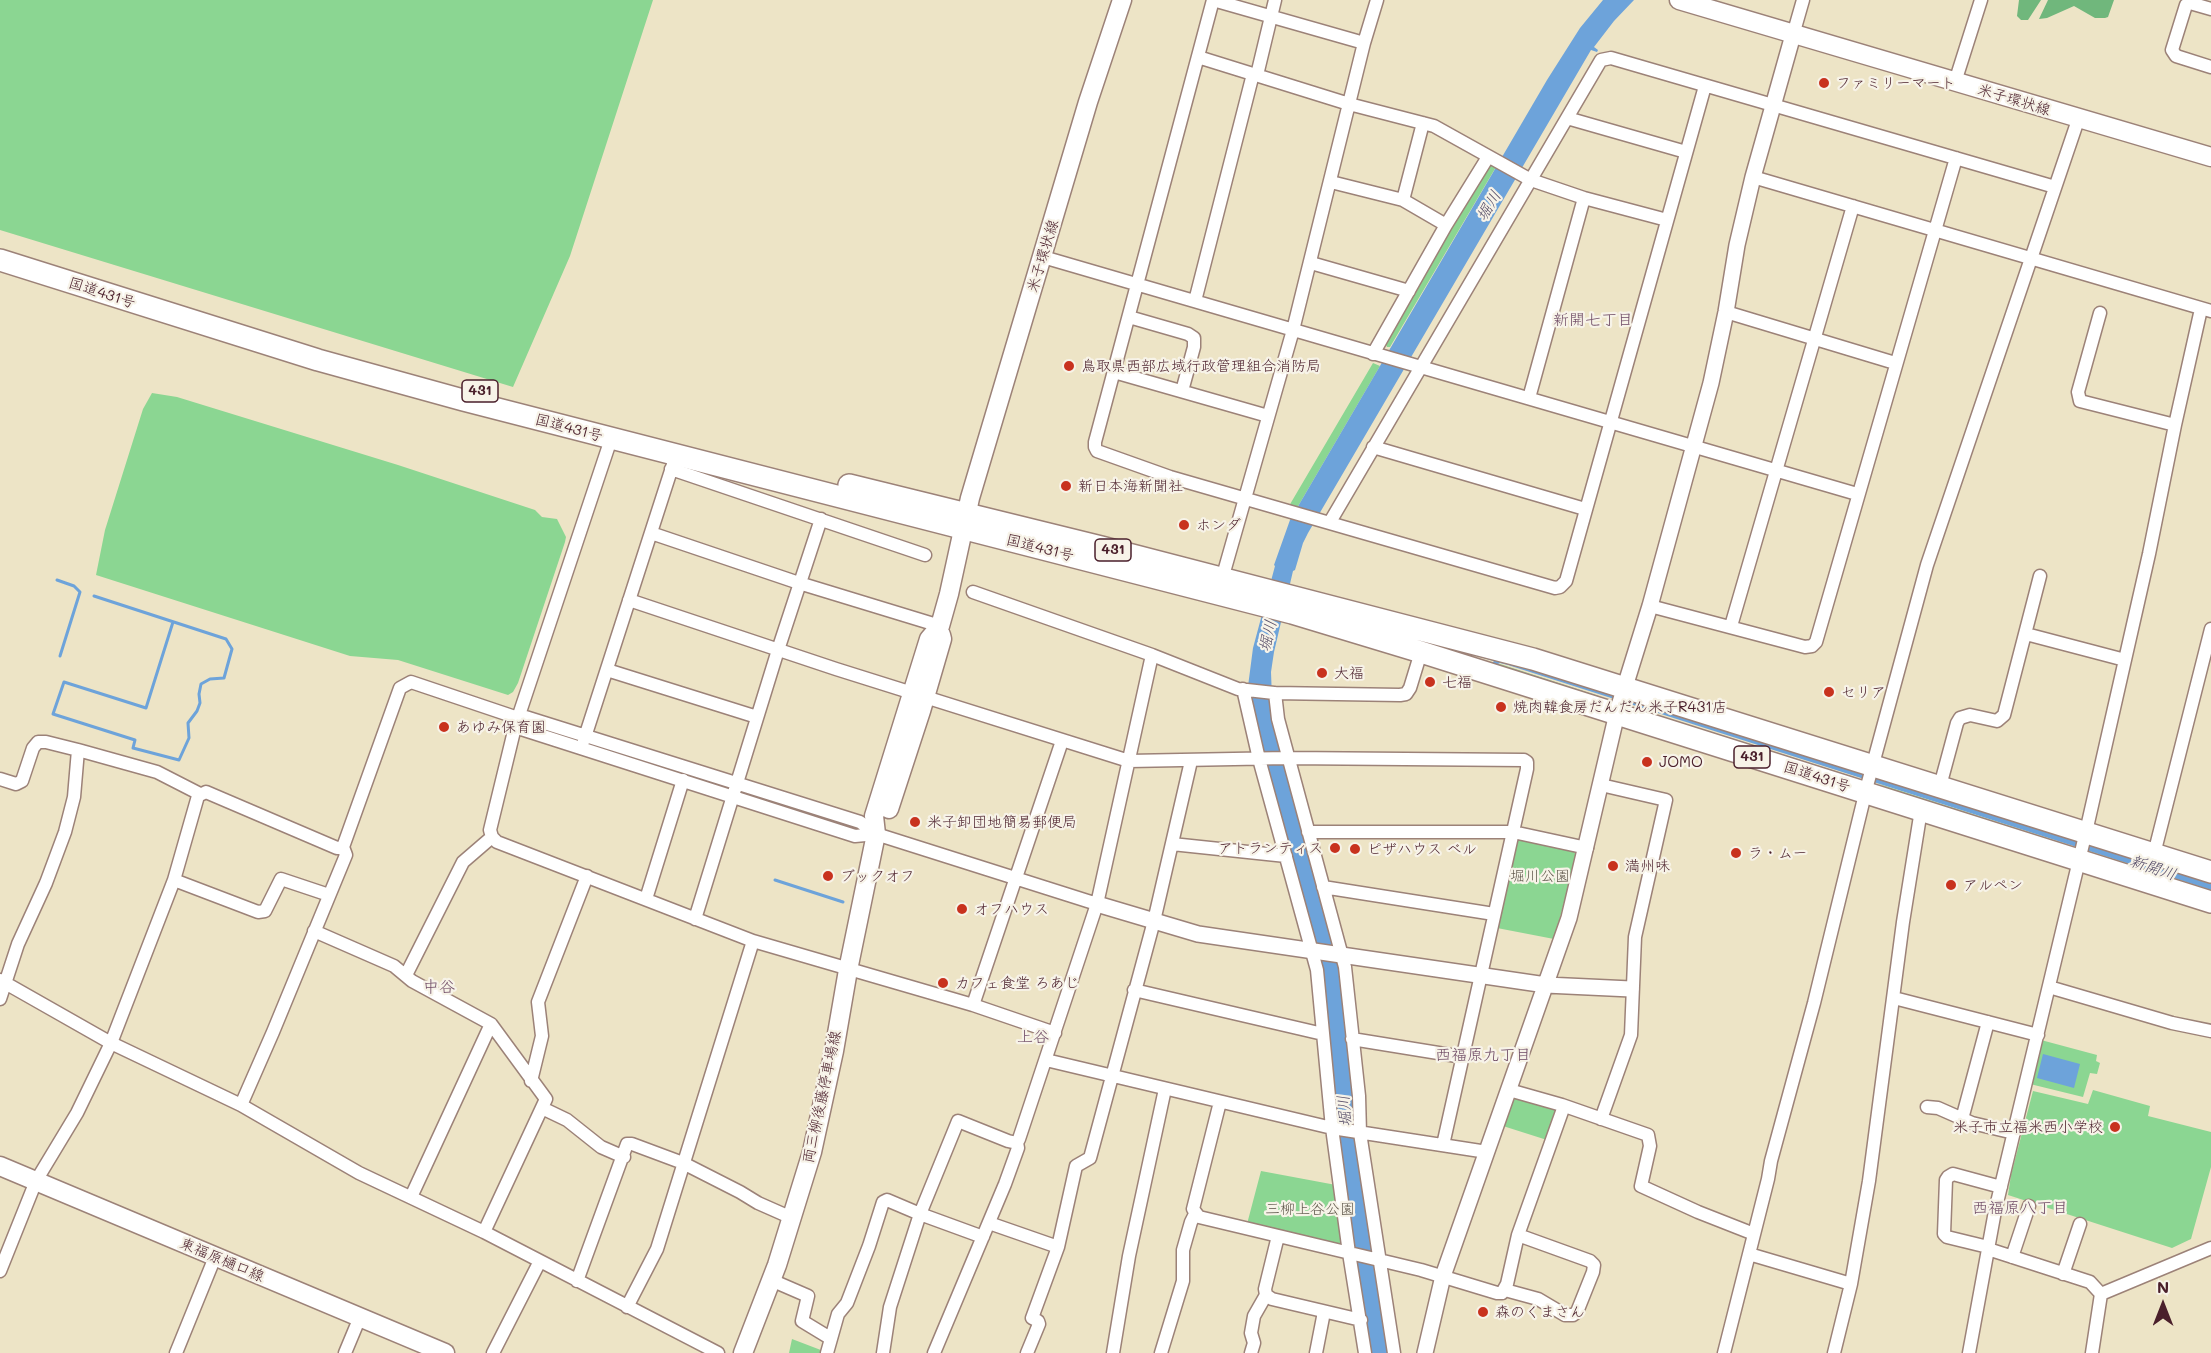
<!DOCTYPE html>
<meta charset="utf-8">
<style>
body{margin:0}
#map{position:relative;width:2211px;height:1353px;overflow:hidden;background:#ede4c6;font-family:Mali,sans-serif}
canvas{display:block}
.north{position:absolute;left:2133px;top:1275px;width:60px;height:60px;-webkit-text-stroke:4px #f7f3e8;paint-order:stroke;rotate:0deg;font-size:16px;font-weight:700;line-height:24px;text-align:center;color:#4a1f2b}
.north::after{content:'';display:block;margin:auto;width:21px;height:27px;background:#4a1f2b;clip-path:polygon(50% 0,100% 100%,50% 72%,0 100%)}
</style>
<div id="map">
<canvas width="2211" height="1353"></canvas>
<div class="north">N</div>
</div>
<script>
const g = document.querySelector('canvas').getContext('2d');
g.lineJoin = 'round';
function fillPath(path, color) { g.fillStyle = color; g.fill(path, 'evenodd'); }
const shape = rows => new Path2D(rows.map(r => 'M' + r).join(''));
function stroke(path, color, width, dash) { g.strokeStyle = color; g.lineWidth = width; g.lineCap = dash ? 'butt' : 'round'; g.setLineDash(dash || []); g.stroke(path); }
function drawText(font, color, halo, rows, align = 'center') {
  g.font = font + ' Mali,"Klee One",sans-serif'; g.lineWidth = 4.5; g.setLineDash([]); g.textBaseline = 'middle'; g.strokeStyle = halo; g.fillStyle = color; for (const [text, x, y, turn = 0] of rows) {
    g.save(); g.translate(x, y); g.rotate((+turn || 0) * Math.PI / 180); g.textAlign = isNaN(turn) ? turn : align; if (halo) g.strokeText(text, 0, 0); g.fillText(text, 0, 0); g.restore();
  }
}
fillPath(shape([
 [0,0,653,0,570,256,513,387,0,230],
 [1493,165,1496,167,1390,347,1387,347,1385,343,1417,286,1486,168],
 [1373,363,1380,366,1297,508,1289,506],
 [152,393,177,397,398,465,535,510,542,517,557,519,566,537,565,542,518,683,513,692,508,695,398,660,350,656,96,575,105,530,143,409],
 [1500,664,1599,696,1597,701,1492,668],
 [1633,708,1633,707,1854,777,1852,782,1718,740,1677,722],
 [599,745,720,783,720,785,599,748],
 [1876,783,2066,844,2065,849,1960,816],
 [750,793,855,826,855,827,851,828,754,797,750,795],
 [1522,839,1574,852,1577,856,1554,939,1497,928,1516,842],
 [2089,851,2211,890,2211,896,2091,853],
 [2041,1040,2097,1055,2096,1061,2100,1063,2097,1074,2090,1073,2083,1097,2030,1084],
 [2093,1090,2150,1106,2148,1116,2211,1132,2211,1167,2191,1239,2172,1248,2008,1195,2011,1175,2033,1091,2088,1104],
 [1517,1098,1554,1107,1557,1113,1547,1140,1503,1126,1512,1101],
 [1261,1171,1336,1185,1345,1243,1341,1246,1247,1224],
 [792,1339,826,1352,825,1353,789,1353]
]), '#8bd692');
fillPath(shape([
 [2019,0,2041,0,2028,20,2021,20,2017,16],
 [2048,0,2114,0,2108,17,2105,18,2095,18,2074,6,2047,18,2039,19]
]), '#70b77c');
fillPath(shape([
 [1603,0,1634,0,1614,21,1594,47,1598,50,1597,52,1591,50,1308,533,1303,543,1295,570,1293,571,1274,652,1271,672,1272,699,1341,966,1389,1353,1370,1353,1335,1116,1323,966,1318,963,1280,812,1247,694,1253,648,1275,566,1274,565,1290,520,1547,80,1580,28],
 [1444,647,1510,663,2092,846,2211,884,2211,890,1508,665,1500,663,1492,667,1490,665,1494,661],
 [2043,1054,2080,1064,2074,1088,2037,1078]
]), '#6da3da');
stroke(shape([
 [57,580,74,586,80,592,60,656],
 [94,596,226,639,232,649,224,678,210,679,201,684,199,694,200,703,197,711,188,723,189,738,179,760,133,748,135,740,53,714,64,682,146,708,173,622],
 [775,880,843,902]
]), '#6da3da', 3);
const minor = shape([
 [1213,0,1095,442,1095,447,1097,451,1170,477,1555,588,1560,587,1566,581,1705,86],
 [1213,0,1364,43],
 [2211,9,2190,3,2186,5,2172,50,2176,56,2211,67],
 [1793,35,1803,0],
 [1198,57,1349,104,1434,126,1531,180,1584,198,1667,220],
 [1257,75,1275,0],
 [1955,82,1981,0],
 [1567,118,1686,152],
 [1753,177,2211,311],
 [1331,182,1403,200,1446,225],
 [1403,200,1423,123],
 [1043,257,1857,494],
 [1311,263,1409,291],
 [1195,301,1253,74],
 [1726,312,1895,363],
 [2100,313,2078,392,2080,401,2175,425],
 [1129,317,1188,334,1194,338,1194,347,1182,391],
 [1373,354,1446,225,1488,157],
 [1114,372,1268,416],
 [1529,398,1584,198],
 [611,439,515,727,490,830,492,837,497,842,753,941,973,1005,1055,1033],
 [1373,447,1585,509],
 [671,469,925,555],
 [1330,522,1601,60,1611,58,2055,187],
 [651,533,799,583,940,626],
 [1222,579,1293,330,1364,43,1377,0],
 [973,592,1152,655],
 [629,600,836,669,1129,761,1286,758,1524,760,1527,762,1527,769,1443,1145],
 [1650,606,1805,647,1812,646,1816,642,1956,158],
 [1731,626,1853,206],
 [2026,634,2125,660],
 [607,670,757,717],
 [1243,689,1259,759,1317,970,1332,1128,1349,1253,1365,1353],
 [1275,693,1278,719,1345,967,1359,1096,1360,1133,1394,1353],
 [519,715,860,822,876,834],
 [515,727,855,836,876,834,1097,904],
 [584,740,676,455],
 [0,779,16,784,22,781,33,748,38,742,46,742,78,750],
 [1940,786,1957,723,1960,718,1970,715,1997,721,2004,715,2040,576],
 [1308,832,1513,832,1587,848],
 [1172,844,1286,856],
 [2154,854,2211,629],
 [174,880,258,912,265,911,281,879,329,895],
 [1323,887,1494,914],
 [646,899,683,780],
 [695,919,778,650,821,519],
 [314,931,394,966,412,981,491,1024,546,1099,484,1232],
 [406,975,463,862,492,837],
 [0,980,111,1043,241,1105,359,1173,484,1232,718,1353],
 [2049,987,2172,1023,2211,1031],
 [1134,990,1323,1034],
 [1894,998,2038,1035],
 [0,999,18,944,46,883,65,832,74,797,78,750,157,772,200,794],
 [973,1005,1062,741],
 [1352,1039,1463,1057],
 [1046,1060,1332,1128,1487,1152],
 [531,1081,542,1036,538,1002,587,876],
 [1509,1090,1562,1105,1648,1135,1650,1146,1641,1186,1698,1212,1754,1234],
 [1220,1102,1193,1209,1199,1217,1421,1270,1497,1293,1502,1293,1507,1284,1518,1235,1564,1106],
 [241,1105,273,1032,346,855,343,847],
 [1927,1107,1938,1108,1972,1123,2014,1133],
 [542,1108,567,1120,601,1147,624,1157],
 [1601,1119,1631,1035,1635,937,1666,800,1601,785],
 [1962,1119,1988,1022],
 [411,1197,491,1024],
 [989,1223,1058,1247,1076,1166,1090,1158,1154,921,1191,761],
 [1278,1236,1265,1289,1266,1295,1272,1299,1361,1320],
 [1988,1247,1947,1237,1944,1234,1946,1180,1948,1177,1953,1174,2001,1187],
 [1988,1249,2090,1282,2101,1294],
 [1749,1254,1851,1284],
 [2012,1257,2029,1206],
 [0,1271,36,1181,77,1113,111,1043,174,880,198,796,206,792,337,848,343,847,400,688,411,682,518,718],
 [2063,1274,2080,1224],
 [771,1280,808,1296,802,1321,830,1338],
 [577,1281,627,1144,632,1144,683,1163,740,1192,758,1203,792,1218],
 [1505,1290,1538,1299,1565,1315,1573,1315,1577,1312,1593,1272,1594,1265,1590,1261,1518,1235],
 [627,1307,657,1249,753,941],
 [176,1353,215,1257],
 [345,1353,360,1317],
 [493,1353,540,1261],
 [827,1353,838,1314,847,1303,869,1246,883,1202,887,1200,920,1214,958,1121,1008,1141,1017,1143,1019,1139,1097,904,1152,655,1238,689,1274,693,1400,695,1406,694,1410,688,1421,652],
 [883,1353,890,1307,920,1214,983,1237],
 [934,1353,1005,1184,1018,1148,1017,1143],
 [1027,1353,1039,1324,1038,1321,1032,1318,1058,1247],
 [1113,1353,1129,1256,1165,1089],
 [1161,1353,1183,1281,1183,1250,1191,1222,1195,1214],
 [1251,1353,1254,1343,1251,1333,1254,1316,1266,1295],
 [1316,1353,1324,1312],
 [1724,1353,1768,1179,1771,1161,1814,1003,1867,786,1927,565,2078,120],
 [1834,1353,1851,1284,1869,1181,1903,922,1921,810],
 [1969,1353,1995,1211,2088,823,2149,554,2175,425,2201,309],
 [2092,1353,2101,1294,2211,1248]
]);
const tertiary = shape([
 [1097,904,1198,934,1546,985,1631,989],
 [1425,1353,1443,1276,1569,918,1618,709,1650,606,1711,383,1726,312,1737,245,1753,177,1793,35]
]);
const secondary = shape([
 [1679,0,2211,157],
 [889,809,921,711,942,639,941,635],
 [0,1166,445,1353],
 [743,1353,777,1265,812,1152,834,1051,848,970,876,834,874,816,929,639,940,626,949,594,970,498,1088,102,1122,0]
]);
const trunk = shape([
 [0,260,318,360,463,400,1292,613,1421,652,2211,902],
 [849,485,1101,547,1533,659,2211,872]
]);
stroke(minor, '#9c8278', 15);
stroke(tertiary, '#9c8278', 18);
stroke(secondary, '#9c8278', 21);
stroke(trunk, '#9c8278', 24);
stroke(minor, '#fff', 12);
stroke(tertiary, '#fff', 15);
stroke(secondary, '#fff', 18);
stroke(trunk, '#fff', 21);
for (const [x, y, r, color] of [
 [1824,83,6,"#c8321e"],
 [1069,366,6,"#c8321e"],
 [1066,486,6,"#c8321e"],
 [1184,525,6,"#c8321e"],
 [1322,673,6,"#c8321e"],
 [1430,682,6,"#c8321e"],
 [1829,692,6,"#c8321e"],
 [1501,707,6,"#c8321e"],
 [444,727,6,"#c8321e"],
 [1647,762,6,"#c8321e"],
 [915,822,6,"#c8321e"],
 [1335,848,6,"#c8321e"],
 [1355,849,6,"#c8321e"],
 [1736,853,6,"#c8321e"],
 [1613,866,6,"#c8321e"],
 [828,876,6,"#c8321e"],
 [1951,885,6,"#c8321e"],
 [962,909,6,"#c8321e"],
 [943,983,6,"#c8321e"],
 [2115,1127,6,"#c8321e"],
 [1483,1312,6,"#c8321e"]
]) { const dot = new Path2D(); dot.arc(x, y, r, 0, 2 * Math.PI); g.fillStyle = color; g.fill(dot); stroke(dot, '#f7f3e8', 2); }
for (const [x, y, w] of [
 [480,391,36],
 [1113,550,36],
 [1752,757,36]
]) { const box = new Path2D(); box.roundRect(x - w / 2, y - 11, w, 22, 4.5); g.fillStyle = '#f7f3e8'; g.fill(box); stroke(box, '#4a1f2b', 1.5); }
drawText('bold 14px', '#4a1f2b', null, [
 ["431",480,391],
 ["431",1113,550],
 ["431",1752,757]
]);
drawText('15px', '#4a1f2b', '#f7f3e8', [
 ["ファミリーマート",1836,83],
 ["鳥取県西部広域行政管理組合消防局",1081,366],
 ["新日本海新聞社",1078,486],
 ["ホンダ",1196,525],
 ["大福",1334,673],
 ["七福",1442,682],
 ["セリア",1841,692],
 ["焼肉韓食房だんだん米子R431店",1513,707],
 ["あゆみ保育園",456,727],
 ["JOMO",1659,762],
 ["米子卸団地簡易郵便局",927,822],
 ["アトランティス",1323,848,"right"],
 ["ピザハウス ベル",1367,849],
 ["ラ・ムー",1748,853],
 ["満州味",1625,866],
 ["ブックオフ",840,876],
 ["アルペン",1963,885],
 ["オフハウス",974,909],
 ["カフェ食堂 ろあじ",955,983],
 ["米子市立福米西小学校",2103,1127,"right"],
 ["森のくまさん",1495,1312]
], 'left');
drawText('15px', '#4a1f2b', '#f7f3e8', [
 ["米子環状線",2014,100,17],
 ["米子環状線",1043,256,-73],
 ["国道431号",102,293,18],
 ["国道431号",569,428,15],
 ["国道431号",1040,548,14],
 ["国道431号",1817,777,18],
 ["両三柳後藤停車場線",822,1097,-78],
 ["東福原樋口線",222,1260,23]
]);
drawText('15px', '#5e564a', '#f7f3e8', [
 ["堀川公園",1540,876],
 ["三柳上谷公園",1310,1209]
]);
drawText('italic 16px', '#564d68', '#f7f3e8', [
 ["堀川",1489,206,-59],
 ["堀川",1268,636,-77],
 ["新開川",2153,868,18],
 ["堀川",1345,1111,-96]
]);
drawText('16px', '#704c66', '#f7f3e8', [
 ["新開七丁目",1593,320],
 ["中谷",439,987],
 ["上谷",1033,1037],
 ["西福原九丁目",1483,1055],
 ["西福原八丁目",2020,1208]
]);
</script>
